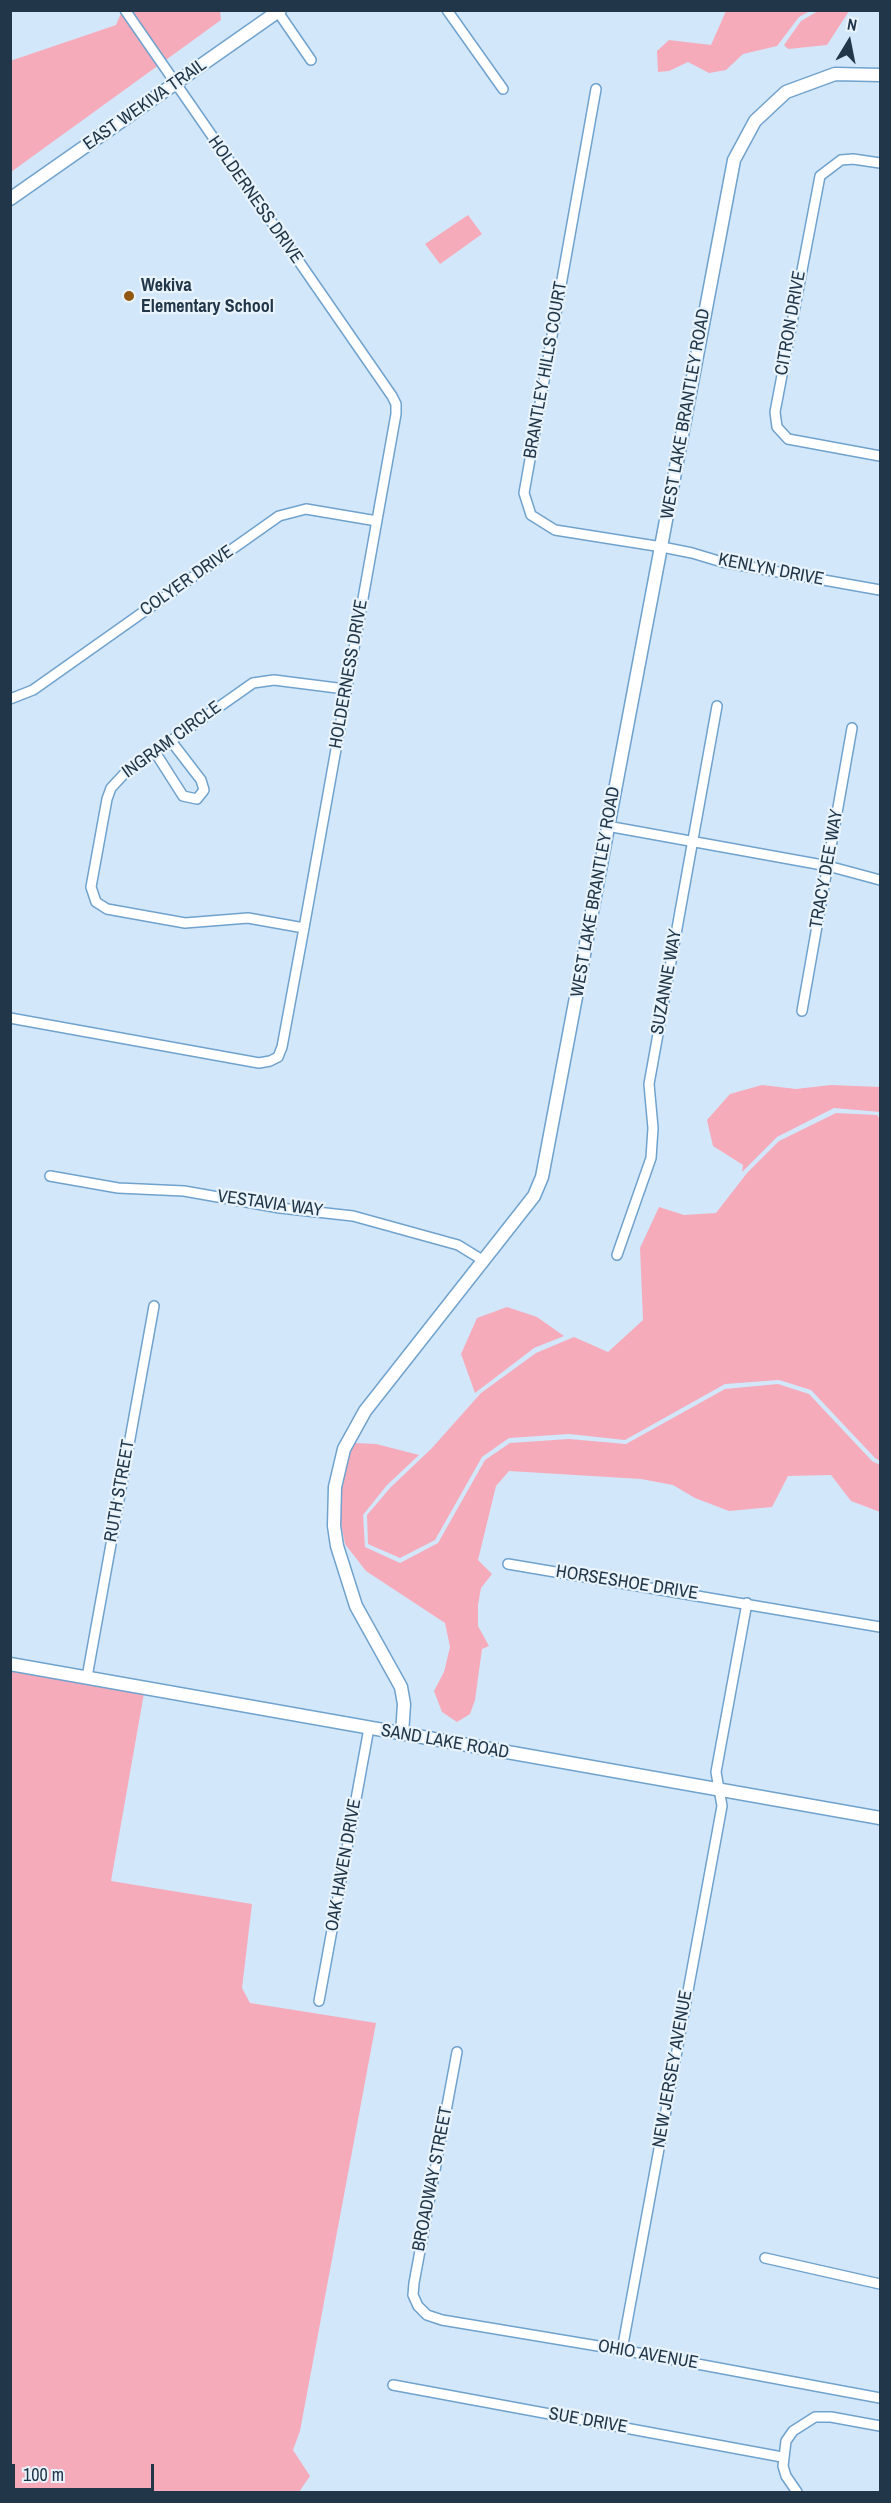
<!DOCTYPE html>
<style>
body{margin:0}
#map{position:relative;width:891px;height:2503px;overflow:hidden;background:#d3e7fa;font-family:"Archivo Narrow",sans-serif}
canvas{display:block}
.frame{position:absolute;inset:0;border:12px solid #213648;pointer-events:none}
.north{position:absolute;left:819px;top:12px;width:60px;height:60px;-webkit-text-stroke:4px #e9f3fc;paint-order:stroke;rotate:10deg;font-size:16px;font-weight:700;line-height:24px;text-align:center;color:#213648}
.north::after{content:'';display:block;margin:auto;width:21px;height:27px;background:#213648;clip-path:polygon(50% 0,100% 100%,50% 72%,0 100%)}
.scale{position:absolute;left:12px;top:2464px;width:142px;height:27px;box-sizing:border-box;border:3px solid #213648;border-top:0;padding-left:8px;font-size:18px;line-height:21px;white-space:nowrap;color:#213648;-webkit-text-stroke:4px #e9f3fc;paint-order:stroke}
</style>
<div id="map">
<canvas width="891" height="2503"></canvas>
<div class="frame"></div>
<div class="north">N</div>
<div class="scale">100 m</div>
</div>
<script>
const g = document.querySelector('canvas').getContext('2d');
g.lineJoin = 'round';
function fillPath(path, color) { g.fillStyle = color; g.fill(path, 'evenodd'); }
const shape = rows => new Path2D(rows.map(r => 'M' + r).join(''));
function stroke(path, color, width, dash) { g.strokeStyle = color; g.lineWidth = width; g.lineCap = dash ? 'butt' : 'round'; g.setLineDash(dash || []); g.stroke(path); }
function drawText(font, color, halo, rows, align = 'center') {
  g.font = font + ' "Archivo Narrow",sans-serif'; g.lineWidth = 4.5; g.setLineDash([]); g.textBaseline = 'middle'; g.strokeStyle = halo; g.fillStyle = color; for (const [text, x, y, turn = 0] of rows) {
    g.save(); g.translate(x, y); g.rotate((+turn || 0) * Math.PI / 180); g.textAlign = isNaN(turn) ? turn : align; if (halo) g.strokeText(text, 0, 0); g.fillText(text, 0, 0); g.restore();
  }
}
fillPath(shape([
 [122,11,220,11,221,20,11,172,10,61,116,25],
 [726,11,810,11,799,17,777,46,743,54,726,70,709,73,688,62,669,71,658,72,657,51,669,40,711,45],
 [818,11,849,11,827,45,788,49,784,45,801,21],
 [468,215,482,234,440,264,425,244],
 [762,1085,796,1089,831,1085,880,1087,880,1112,834,1108,777,1137,742,1172,743,1165,713,1146,707,1120,730,1094],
 [836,1113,877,1115,880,1119,880,1461,875,1458,811,1390,779,1380,725,1384,625,1440,569,1434,509,1438,482,1457,435,1540,400,1558,368,1544,367,1515,390,1488,432,1448,481,1393,536,1353,574,1337,608,1352,643,1320,640,1248,659,1207,684,1215,716,1213,747,1173,779,1141],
 [507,1307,537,1317,564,1336,534,1348,475,1393,461,1354,477,1318],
 [778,1384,809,1394,872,1461,880,1465,880,1512,851,1501,831,1475,788,1476,772,1507,729,1511,695,1498,673,1485,641,1479,509,1471,496,1486,478,1560,492,1574,481,1588,478,1605,478,1626,489,1646,482,1649,475,1700,470,1714,457,1722,442,1712,434,1691,444,1672,450,1647,445,1623,366,1571,345,1544,339,1514,340,1488,347,1454,354,1443,376,1444,419,1455,387,1485,363,1515,365,1547,400,1563,438,1543,485,1460,510,1443,569,1439,626,1444,725,1389],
 [10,1670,144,1693,111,1881,252,1904,242,1988,250,2003,376,2023,300,2431,293,2450,310,2476,299,2492,11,2492]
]), '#f6abba');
const minor = shape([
 [447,10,503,89],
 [278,12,311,60],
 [596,89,524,493,531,515,555,530,662,547,692,553,722,562,880,590],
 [880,163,853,159,841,160,820,176,775,412,777,427,788,439,880,456],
 [10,699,33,690,279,516,306,509,377,521],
 [155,752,183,796,197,799,204,790,201,780,171,741],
 [607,826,828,866,880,880],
 [304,928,248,918,185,923,107,909,96,902,91,887,107,799,111,788,125,773,253,683,274,680,345,689],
 [802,1011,852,728],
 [10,1018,259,1063,270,1061,278,1057,282,1047,304,928,396,414,396,404,392,396,125,10],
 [50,1176,118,1188,184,1191,280,1208,353,1216,458,1245,484,1261],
 [617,1255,651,1158,653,1128,649,1084,717,706],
 [508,1564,880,1627],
 [87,1677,154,1306],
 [319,2001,369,1728],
 [457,2052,414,2283,413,2295,418,2306,427,2315,442,2320,622,2350,880,2398],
 [765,2258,880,2284],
 [622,2350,722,1806,716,1772,747,1603],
 [393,2385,782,2457],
 [797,2492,786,2476,783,2466,786,2441,793,2431,815,2417,831,2417,880,2426]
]);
const tertiary = shape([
 [10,199,280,10],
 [10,1664,880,1818],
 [402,1734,404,1704,401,1687,356,1606,337,1546,334,1526,335,1487,344,1449,365,1411,534,1196,542,1177,734,160,755,121,786,92,835,74,880,75]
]);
stroke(minor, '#6fa2cd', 12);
stroke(tertiary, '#6fa2cd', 15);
stroke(minor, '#fff', 9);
stroke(tertiary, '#fff', 12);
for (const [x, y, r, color] of [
 [129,296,6,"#905810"]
]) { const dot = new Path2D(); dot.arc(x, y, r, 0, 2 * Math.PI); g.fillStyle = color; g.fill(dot); stroke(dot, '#e9f3fc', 2); }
drawText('18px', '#213648', '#e9f3fc', [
 ["EAST WEKIVA TRAIL",145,105,-35],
 ["HOLDERNESS DRIVE",255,200,55],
 ["CITRON DRIVE",791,323,-80],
 ["BRANTLEY HILLS COURT",546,370,-80],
 ["WEST LAKE BRANTLEY ROAD",686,414,-80],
 ["KENLYN DRIVE",771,570,11],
 ["COLYER DRIVE",187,581,-35],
 ["HOLDERNESS DRIVE",349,674,-80],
 ["INGRAM CIRCLE",172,740,-36],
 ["TRACY DEE WAY",827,869,-80],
 ["WEST LAKE BRANTLEY ROAD",596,892,-80],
 ["SUZANNE WAY",667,982,-80],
 ["VESTAVIA WAY",270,1204,8],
 ["RUTH STREET",120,1491,-80],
 ["HORSESHOE DRIVE",627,1583,9],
 ["SAND LAKE ROAD",445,1742,10],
 ["OAK HAVEN DRIVE",344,1865,-80],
 ["NEW JERSEY AVENUE",673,2069,-80],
 ["BROADWAY STREET",433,2179,-79],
 ["OHIO AVENUE",648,2355,10],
 ["SUE DRIVE",588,2421,10]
]);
drawText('bold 18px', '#213648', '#e9f3fc', [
 ["Wekiva",141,286],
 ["Elementary School",141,307]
], 'left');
</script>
